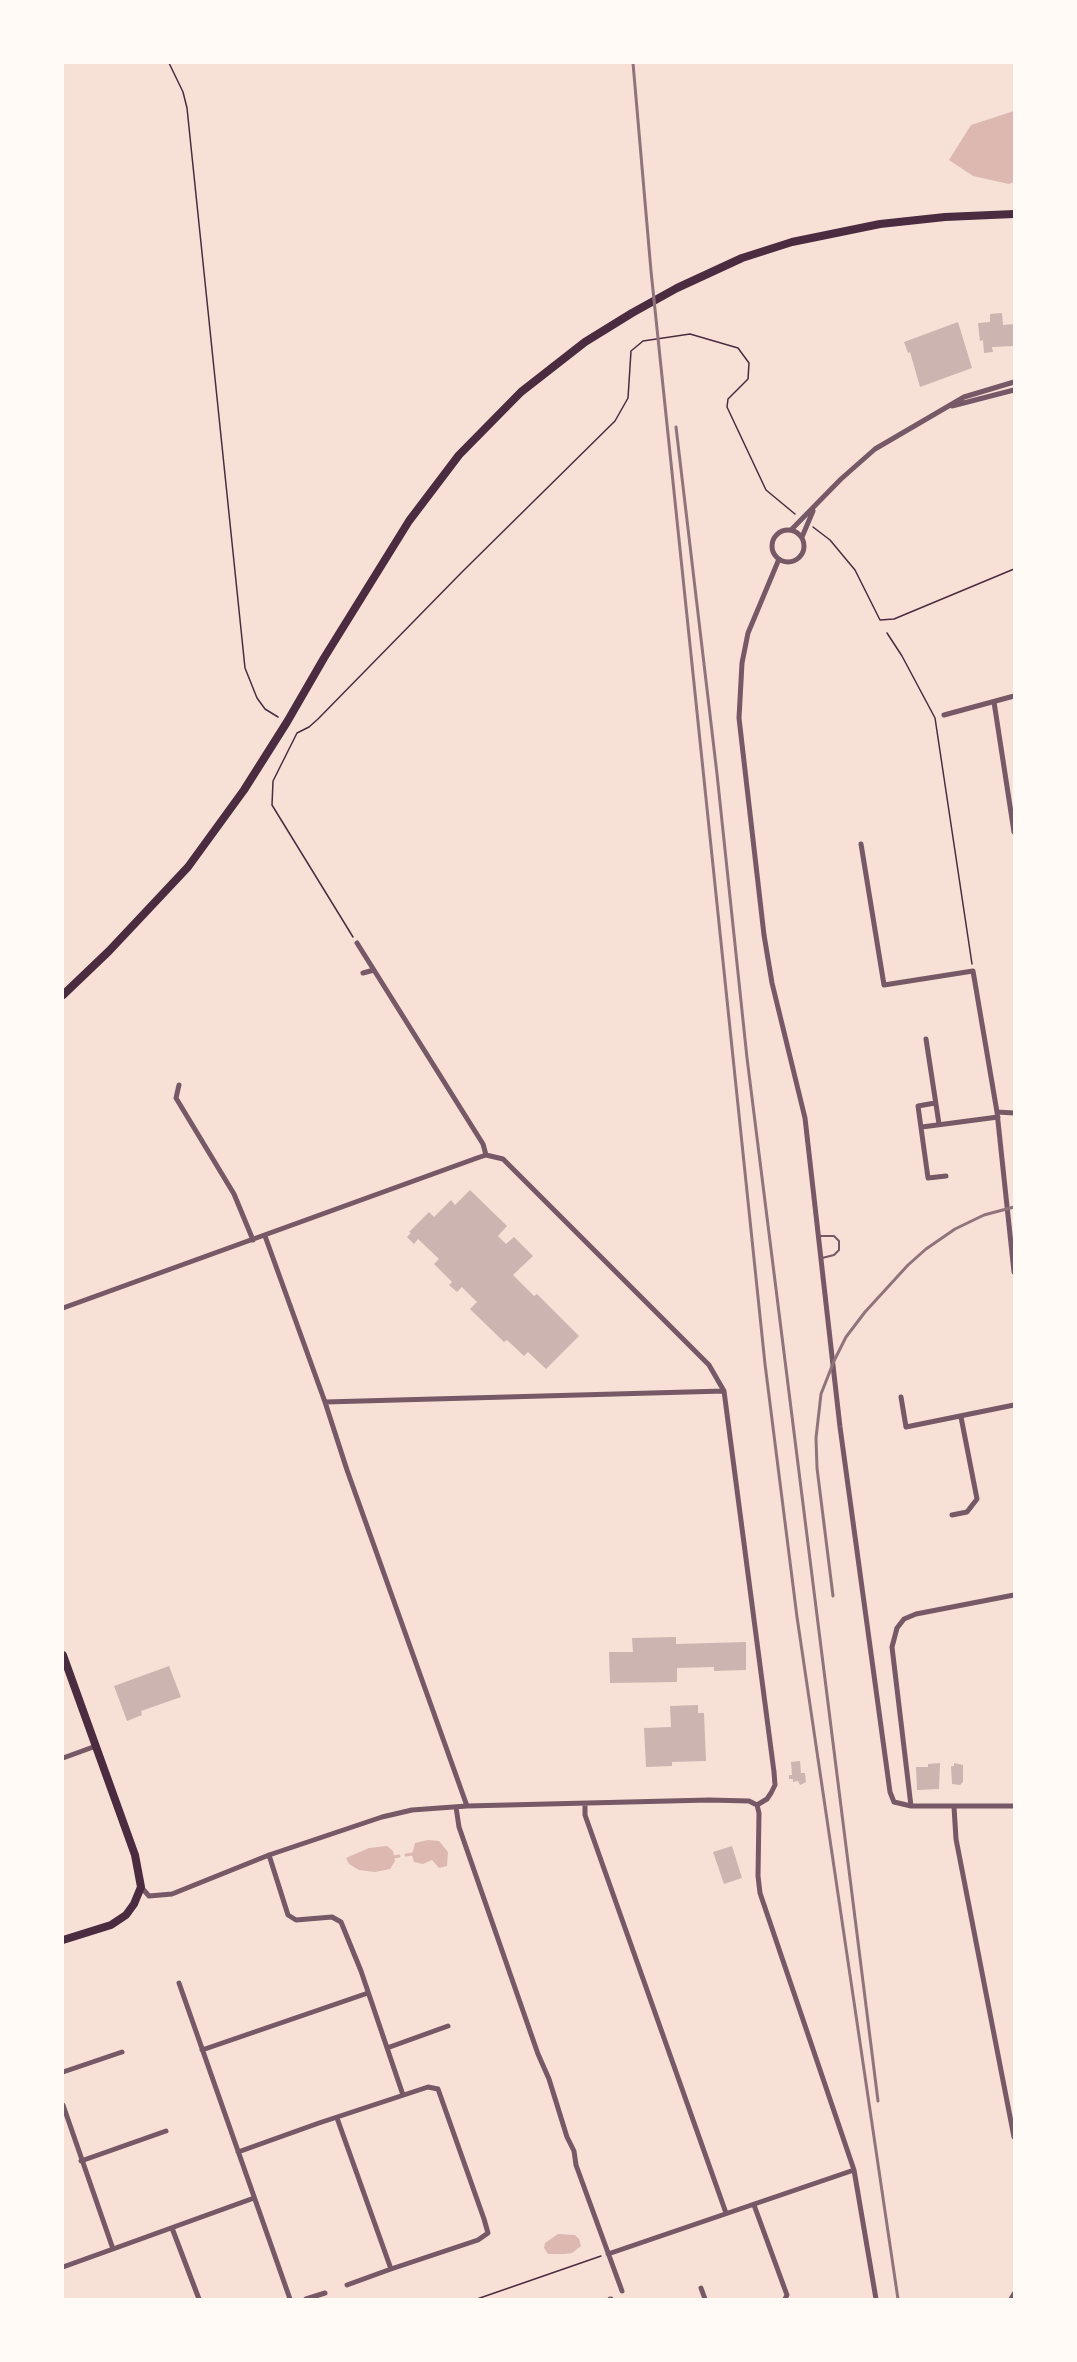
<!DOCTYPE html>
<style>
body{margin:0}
#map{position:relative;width:1077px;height:2362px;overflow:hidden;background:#f7e1d7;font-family:Lora,serif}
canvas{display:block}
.frame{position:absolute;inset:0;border:64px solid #fffaf5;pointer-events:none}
</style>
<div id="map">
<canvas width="1077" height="2362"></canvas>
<div class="frame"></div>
</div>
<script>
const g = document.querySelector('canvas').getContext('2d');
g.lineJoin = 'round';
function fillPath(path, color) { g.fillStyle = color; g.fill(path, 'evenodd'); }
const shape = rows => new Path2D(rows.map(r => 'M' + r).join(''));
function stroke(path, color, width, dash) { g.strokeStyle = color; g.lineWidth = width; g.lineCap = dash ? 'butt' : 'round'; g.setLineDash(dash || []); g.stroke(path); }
fillPath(shape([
 [1014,111,1014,182,1009,184,973,176,949,160,971,125],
 [428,1840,439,1841,448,1852,447,1866,439,1868,432,1860,423,1864,414,1862,412,1855,415,1843],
 [387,1846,393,1851,395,1861,390,1869,375,1872,359,1870,349,1864,346,1858,369,1848],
 [558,2234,575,2235,579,2239,581,2246,572,2253,565,2254,548,2254,544,2248,545,2243]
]), '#dcb8b0');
stroke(shape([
 [406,1855,412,1854],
 [394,1857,399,1856]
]), '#dcb8b0', 3);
fillPath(shape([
 [1002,313,1003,325,1014,324,1014,346,992,347,993,352,984,353,983,340,980,341,978,323,990,322,990,314],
 [958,322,972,368,920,387,910,352,908,353,904,342],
 [470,1190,507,1226,498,1236,506,1244,514,1237,533,1256,513,1275,534,1296,537,1294,579,1336,546,1369,528,1352,524,1356,507,1340,504,1342,470,1309,477,1302,462,1287,457,1292,449,1285,452,1282,434,1264,439,1259,418,1239,414,1244,407,1237,411,1233,409,1232,429,1212,434,1217,451,1200,455,1205],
 [676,1637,676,1644,746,1642,746,1670,714,1671,714,1667,677,1668,677,1682,610,1683,609,1652,633,1652,632,1638],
 [169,1666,181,1697,141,1711,142,1715,127,1721,114,1686],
 [698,1705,698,1713,704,1713,706,1761,672,1762,672,1766,646,1767,644,1728,671,1727,670,1706],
 [800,1761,801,1773,805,1773,806,1782,800,1785,798,1781,793,1782,793,1779,789,1779,789,1775,792,1775,791,1762],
 [940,1763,939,1789,917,1790,916,1767,928,1767,928,1764],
 [954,1763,963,1765,963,1782,960,1785,952,1784,951,1766,954,1766],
 [732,1846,742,1878,724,1884,713,1852]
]), '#ccb4b1');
stroke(shape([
 [169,63,183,92,187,108,245,668,257,698,265,709,278,717],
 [813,527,830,540,855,570,880,620,894,619,1014,569],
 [887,633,902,656,935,718,972,964],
 [297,733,309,727,318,719,462,572,615,421,628,398,631,351,643,341,690,334,738,348,749,363,748,379,728,399,727,407,766,490,795,514],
 [297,733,273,781,272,805,353,937],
 [477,2299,601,2256]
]), '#4a2c40', 1.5);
stroke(shape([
 [819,1236,834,1236,839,1241,839,1250,834,1255,822,1258]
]), '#755966', 2);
stroke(shape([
 [952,406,1014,390],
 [791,530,841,479,875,449,964,397,1014,382],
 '772 546a16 16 0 1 1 32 0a16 16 0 1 1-32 0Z',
 [802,537,813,511],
 [779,559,748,633,742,663,739,718,764,935,772,983,805,1118,840,1427,890,1792,894,1802,911,1806,1014,1806],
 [994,702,1014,832],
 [944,715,1014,696],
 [861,844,884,985,973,971,997,1112,1014,1272],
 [357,943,483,1144,486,1155],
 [363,973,374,970],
 [926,1039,939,1124],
 [179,1085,176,1098,234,1194,253,1240],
 [935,1103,918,1106,928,1178,946,1176],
 [997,1112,1014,1113],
 [922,1127,998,1117],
 [265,1236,325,1402,347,1470,467,1806],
 [63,1308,477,1158,486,1155,503,1159,709,1365,724,1391,774,1772,775,1785,771,1793,767,1799,757,1805],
 [901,1397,906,1427,1014,1405],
 [325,1402,724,1391],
 [952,1515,967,1512,977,1499,961,1417],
 [63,1758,96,1746],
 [585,1804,585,1815,726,2213],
 [757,1805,759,1813,758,1876,760,1893,854,2170,876,2299],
 [911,1806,892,1647,897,1628,904,1619,916,1614,1014,1595],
 [456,1807,459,1827,538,2054,549,2079,567,2137,574,2151,576,2165,622,2291],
 [954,1807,956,1839,1014,2137],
 [269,1855,288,1915,296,1920,332,1917,341,1922,361,1971,403,2095],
 [141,1887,149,1896,172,1894,269,1855,382,1817,412,1810,467,1806,709,1800,749,1801,757,1805],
 [179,1983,290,2299],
 [387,2048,448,2026],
 [202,2050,368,1993],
 [63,2072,122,2052],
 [63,2105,113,2249,254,2198],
 [238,2152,319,2123,428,2087,438,2089,484,2219,488,2233,478,2240,391,2269,337,2118],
 [81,2161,166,2131],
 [754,2205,787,2295,785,2299],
 [172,2228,199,2299],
 [608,2254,854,2170],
 [63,2267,113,2249],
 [347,2285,391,2269],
 [701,2288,705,2299],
 [306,2299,325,2293],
 [610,2299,611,2299],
 [1011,2299,1014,2294]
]), '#755966', 5);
stroke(shape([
 [63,995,109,951,188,867,244,790,287,722,324,658,409,521,459,455,521,392,585,342,632,313,677,288,742,258,792,242,880,224,945,217,1014,214],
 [63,1655,135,1855,141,1887,134,1904,126,1915,111,1925,63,1940]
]), '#4a2c40', 8);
stroke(shape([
 [633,63,651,271,765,1364,797,1617,898,2299],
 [676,427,717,774,747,1058,878,2101],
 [833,1596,817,1468,816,1438,821,1394,834,1361,846,1337,865,1312,908,1265,926,1249,955,1229,984,1215,1014,1207]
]), '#8f747c', 3);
</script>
